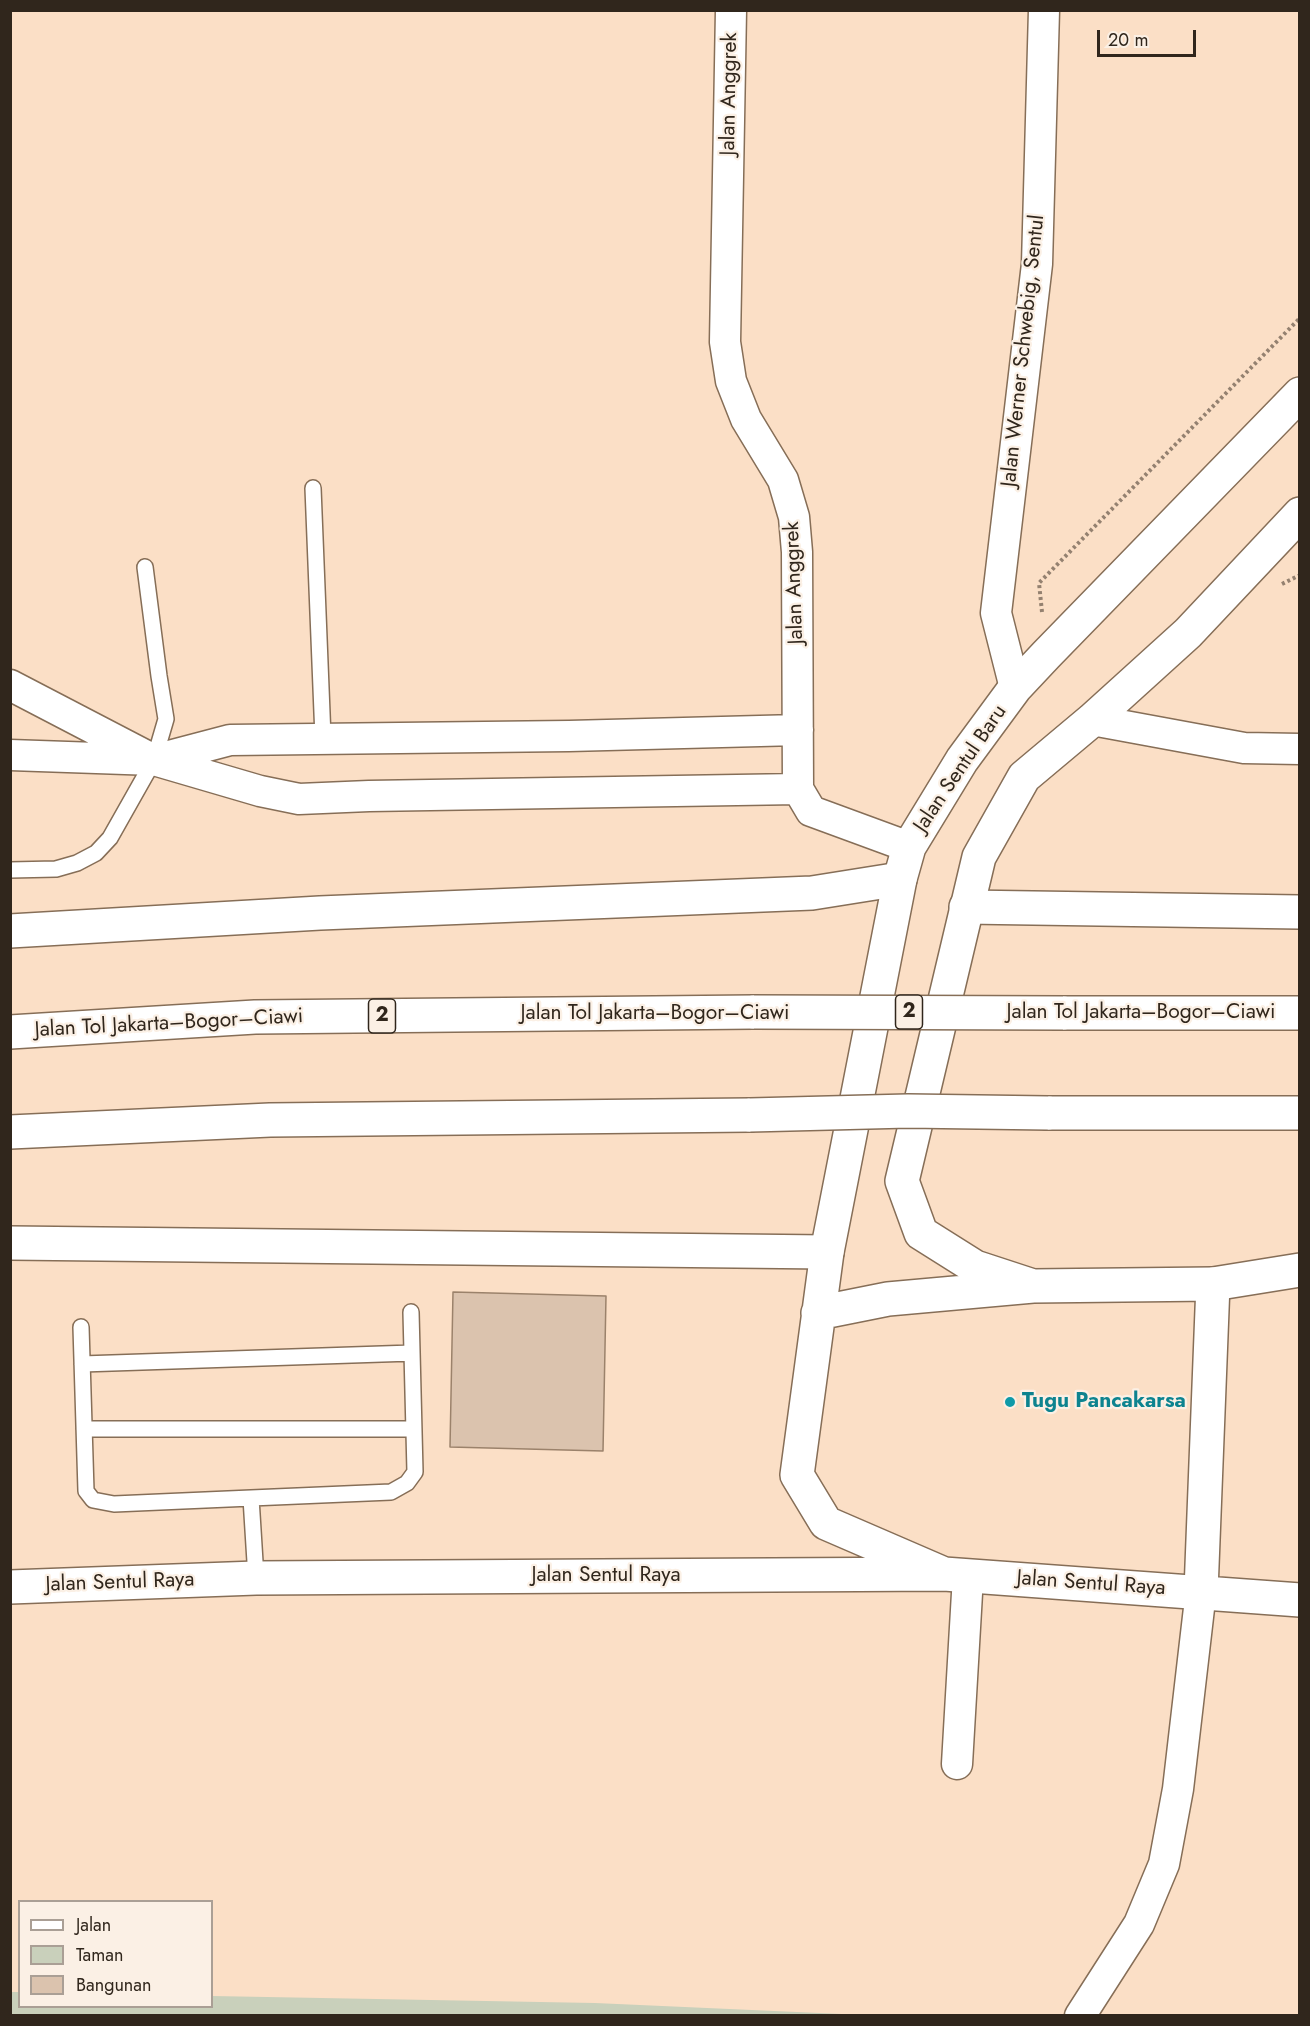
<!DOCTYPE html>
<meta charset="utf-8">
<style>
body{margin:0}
#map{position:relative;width:1310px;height:2026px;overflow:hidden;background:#fbdfc6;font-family:Jost,sans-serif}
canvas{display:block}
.frame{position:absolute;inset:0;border:12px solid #30261c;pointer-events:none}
.legend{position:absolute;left:18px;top:1900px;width:195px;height:108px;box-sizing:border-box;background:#fbf0e5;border:2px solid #aa9f95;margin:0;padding:8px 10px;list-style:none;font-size:18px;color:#30261c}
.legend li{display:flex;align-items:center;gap:12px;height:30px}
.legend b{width:30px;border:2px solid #aa9f95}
.scale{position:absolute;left:1097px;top:30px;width:99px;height:27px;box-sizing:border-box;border:3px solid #30261c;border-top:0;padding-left:8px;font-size:18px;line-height:21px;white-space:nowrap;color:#30261c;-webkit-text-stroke:4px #fbf0e5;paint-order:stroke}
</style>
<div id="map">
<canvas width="1310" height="2026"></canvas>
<div class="frame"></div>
<ul class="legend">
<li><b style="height:8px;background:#fff"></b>Jalan</li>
<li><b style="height:16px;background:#c9d0bb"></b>Taman</li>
<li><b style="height:16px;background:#dbc3ae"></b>Bangunan</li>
</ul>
<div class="scale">20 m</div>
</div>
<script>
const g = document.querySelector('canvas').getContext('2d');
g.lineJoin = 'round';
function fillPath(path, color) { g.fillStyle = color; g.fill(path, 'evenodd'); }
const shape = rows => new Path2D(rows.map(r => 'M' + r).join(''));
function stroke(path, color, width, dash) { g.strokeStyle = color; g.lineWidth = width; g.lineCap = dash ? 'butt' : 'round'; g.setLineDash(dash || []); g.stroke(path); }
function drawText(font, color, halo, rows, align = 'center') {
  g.font = font + ' Jost,sans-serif'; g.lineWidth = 4.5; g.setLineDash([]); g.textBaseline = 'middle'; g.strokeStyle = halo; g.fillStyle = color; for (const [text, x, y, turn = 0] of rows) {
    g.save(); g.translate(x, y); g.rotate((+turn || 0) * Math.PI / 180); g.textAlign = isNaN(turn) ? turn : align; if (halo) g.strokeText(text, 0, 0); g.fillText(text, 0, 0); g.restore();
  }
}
fillPath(shape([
 [11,1992,19,1992,20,2006,212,2006,212,1996,595,2003,864,2015,11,2016]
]), '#c9d0bb');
const building = shape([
 [453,1292,606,1296,603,1451,450,1447,453,1292]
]);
fillPath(building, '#dbc3ae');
stroke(building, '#9b826b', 1.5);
const lane = shape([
 [313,488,323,738],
 [10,870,56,869,77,863,96,853,110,838,154,760,166,719,159,676,145,567],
 [81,1327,86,1491,93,1500,114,1504,251,1498,256,1578],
 [82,1364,412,1353],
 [84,1429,414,1429],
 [251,1498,391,1492,407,1483,415,1472,411,1312]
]);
const street = shape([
 [731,10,725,342,731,381,746,419,783,480,794,517,797,552,798,789,811,811,909,847],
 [10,685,154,760,260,791,299,799,369,796,798,789],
 [1015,688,996,613,1037,264,1044,10],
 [1092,720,1244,748,1300,749],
 [10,755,154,760,230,740,569,736,798,730],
 [957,1764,968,1576],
 [1080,2016,1139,1924,1164,1864,1178,1789,1201,1591]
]);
const primary = shape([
 [1033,1286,975,1267,921,1233,902,1181,979,857,1024,777,1092,720,1188,633,1300,514],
 [818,1313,888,1299,1033,1286,1213,1284,1201,1591],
 [944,1574,826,1523,797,1475,827,1252,900,879,909,847,962,760,1015,688,1046,655,1300,394],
 [10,1587,256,1578,944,1574,1300,1600]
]);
const highway = shape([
 [966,907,1300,912],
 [10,931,320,913,812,893,900,879],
 [1063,1013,1300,1013],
 [10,1032,255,1017,754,1012],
 [1048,1113,1300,1113],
 [10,1132,270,1120,750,1115],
 [10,1243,827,1252],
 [1213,1284,1300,1270]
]);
stroke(lane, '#866e57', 18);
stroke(street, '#866e57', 33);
stroke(primary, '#866e57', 36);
stroke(highway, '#866e57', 36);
stroke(shape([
 [1282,584,1300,575],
 [1042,612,1039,583,1300,318]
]), '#948170', 4, [3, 3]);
stroke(lane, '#fff', 15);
stroke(street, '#fff', 30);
stroke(primary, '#fff', 33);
stroke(highway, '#fff', 33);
const highwayBridge = shape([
 [754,1012,1063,1013],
 [750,1115,908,1111,1048,1113]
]);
stroke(highwayBridge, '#866e57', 36, []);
stroke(highwayBridge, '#fff', 33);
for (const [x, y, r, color] of [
 [1010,1402,6,"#0f9aa8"]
]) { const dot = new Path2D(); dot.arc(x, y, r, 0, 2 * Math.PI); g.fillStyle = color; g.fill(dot); stroke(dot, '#fbf0e5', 2); }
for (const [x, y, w] of [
 [909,1012,27],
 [382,1016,27]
]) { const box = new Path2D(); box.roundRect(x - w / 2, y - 17, w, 34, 4.5); g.fillStyle = '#fbf0e5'; g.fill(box); stroke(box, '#30261c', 1.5); }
drawText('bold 20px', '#30261c', null, [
 ["2",909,1012],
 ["2",382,1016]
]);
drawText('21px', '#30261c', '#fbf0e5', [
 ["Jalan Anggrek",730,94,-89],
 ["Jalan Werner Schwebig, Sentul",1024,351,-84],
 ["Jalan Anggrek",795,583,-92],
 ["Jalan Sentul Baru",961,769,-56],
 ["Jalan Tol Jakarta–Bogor–Ciawi",1141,1013],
 ["Jalan Tol Jakarta–Bogor–Ciawi",655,1014],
 ["Jalan Tol Jakarta–Bogor–Ciawi",169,1024,-3],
 ["Jalan Sentul Raya",606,1576],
 ["Jalan Sentul Raya",120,1583,-2],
 ["Jalan Sentul Raya",1091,1584,4]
]);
drawText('bold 21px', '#0d838f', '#fbf0e5', [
 ["Tugu Pancakarsa",1022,1402]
], 'left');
</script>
